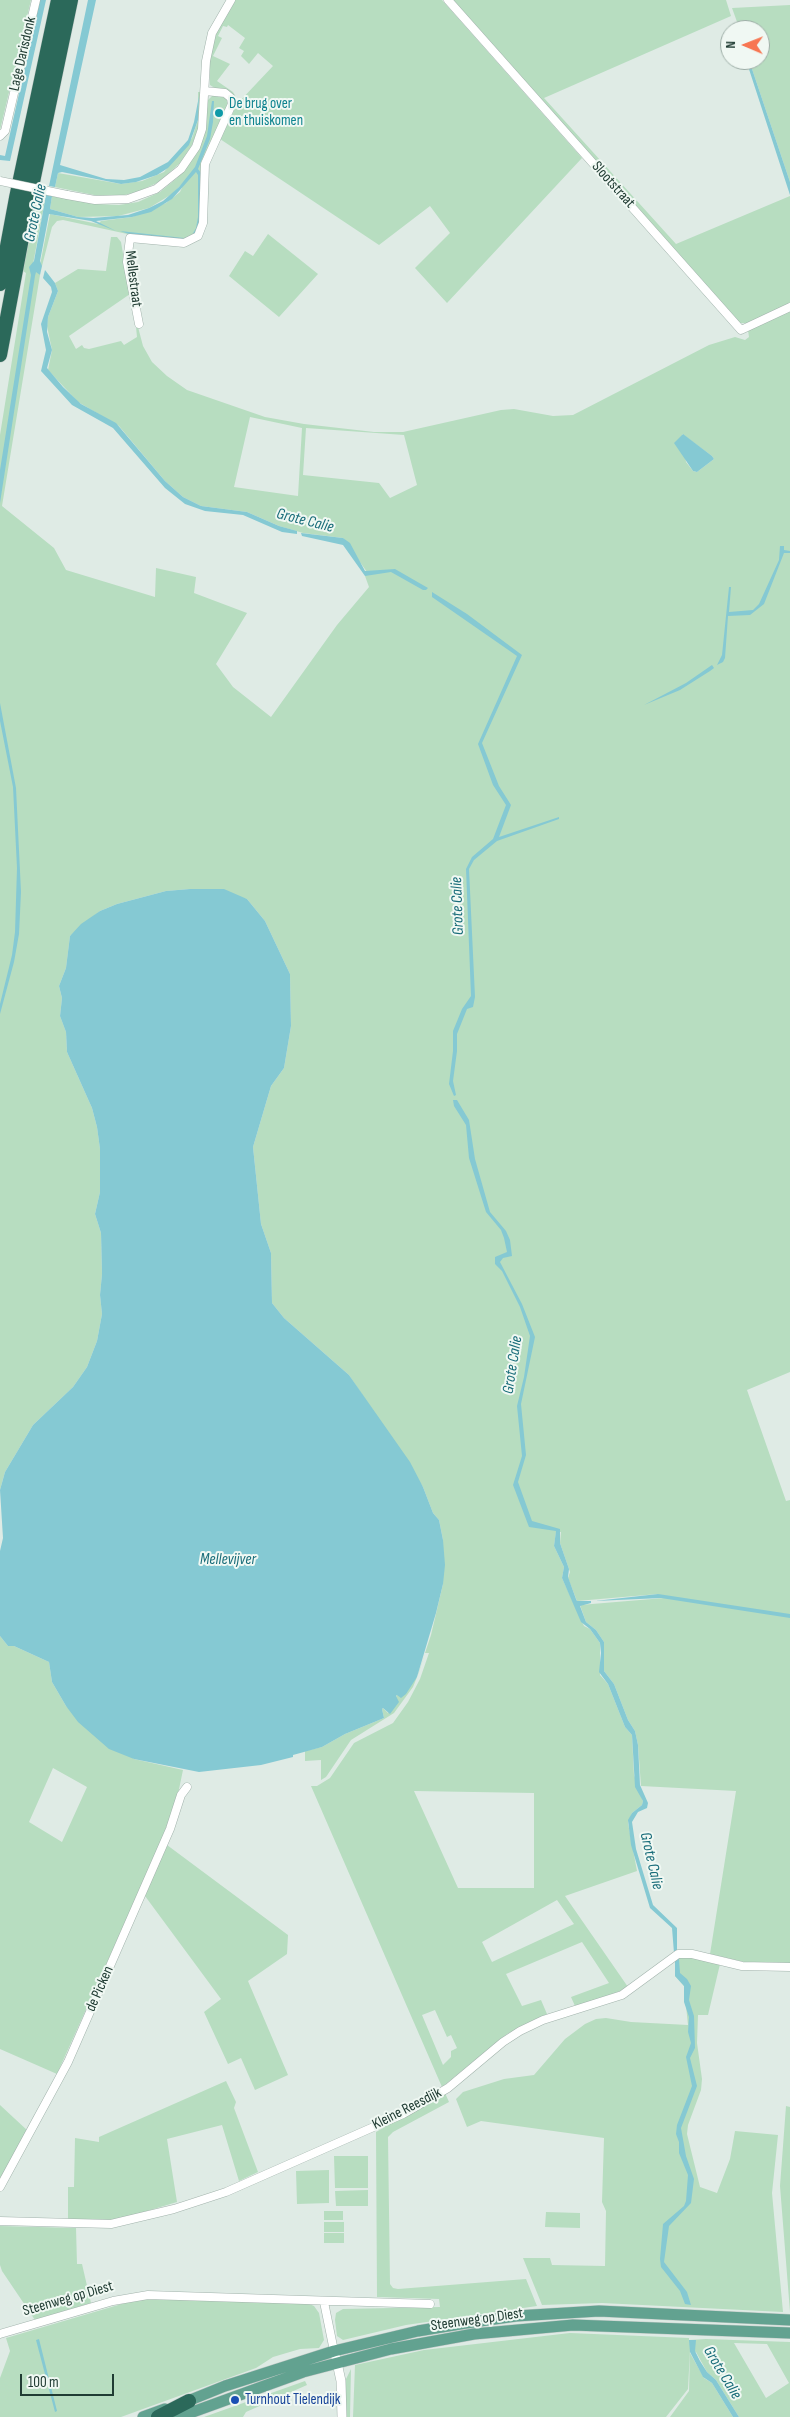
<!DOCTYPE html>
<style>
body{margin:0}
#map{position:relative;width:790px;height:2417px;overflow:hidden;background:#dfebe5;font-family:"Sofia Sans Condensed",sans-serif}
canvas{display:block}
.north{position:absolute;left:720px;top:20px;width:50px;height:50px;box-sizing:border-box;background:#f0f8f3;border:1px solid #9dada6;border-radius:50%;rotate:271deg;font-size:14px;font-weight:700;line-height:20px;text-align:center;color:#203c33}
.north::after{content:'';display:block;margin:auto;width:18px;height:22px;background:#f77652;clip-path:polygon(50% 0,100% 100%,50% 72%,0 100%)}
.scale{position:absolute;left:20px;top:2374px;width:94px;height:22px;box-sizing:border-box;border:2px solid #203c33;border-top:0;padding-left:6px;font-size:15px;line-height:18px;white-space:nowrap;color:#203c33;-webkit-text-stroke:4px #f0f8f3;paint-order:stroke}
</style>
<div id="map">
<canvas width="790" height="2417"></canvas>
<div class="north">N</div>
<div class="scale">100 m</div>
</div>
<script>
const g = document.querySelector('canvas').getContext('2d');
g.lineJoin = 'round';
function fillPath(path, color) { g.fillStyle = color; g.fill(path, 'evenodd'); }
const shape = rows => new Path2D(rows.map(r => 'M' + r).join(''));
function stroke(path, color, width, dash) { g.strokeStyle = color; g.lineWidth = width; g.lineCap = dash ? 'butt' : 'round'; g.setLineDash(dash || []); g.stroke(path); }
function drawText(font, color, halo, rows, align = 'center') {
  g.font = font + ' "Sofia Sans Condensed",sans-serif'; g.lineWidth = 4; g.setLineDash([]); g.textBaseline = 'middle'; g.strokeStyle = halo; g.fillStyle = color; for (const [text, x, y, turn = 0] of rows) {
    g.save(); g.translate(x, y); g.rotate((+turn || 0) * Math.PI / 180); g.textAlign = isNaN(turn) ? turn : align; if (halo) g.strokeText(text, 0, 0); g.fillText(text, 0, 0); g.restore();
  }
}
fillPath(shape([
 [0,0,31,0,0,130],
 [235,0,442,0,582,158,447,303,415,268,450,233,430,206,379,245,220,139,233,113,235,101,210,85,210,54,217,30],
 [228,25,245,38,239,48,244,51,241,56,249,64,258,53,273,66,239,102,233,92,217,81,230,64,213,56,222,38,218,36,223,26,227,27],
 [451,0,726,0,731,16,544,98,676,244,790,196,790,305,750,323,739,323],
 [790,5,790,182,749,60,760,60,760,30,740,30,732,8],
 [198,92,202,92,199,126,192,145,180,163,159,182,137,192,116,197,94,195,55,187,58,173,121,184,142,181,164,172,192,138,198,120],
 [213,95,227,98,229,104,202,163,200,220,197,231,185,240,132,235,63,220,57,221,52,227,42,266,40,265,50,214,98,224,101,221,132,217,166,203,180,192,185,181,172,194,149,208,118,216,78,217,50,209,52,196,95,204,119,205,138,202,160,192,177,178,197,153,204,135,208,100],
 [38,194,46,195,33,264,40,275,2,506,54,548,66,570,155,597,156,568,196,577,194,593,247,613,216,664,233,687,271,717,337,625,369,587,365,576,367,572,343,538,303,533,279,526,247,512,201,506,183,497,165,481,119,426,78,402,48,370,52,350,47,326,48,317,58,291,55,283,78,269,106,271,111,237,117,237,121,242,130,294,69,336,76,349,82,345,84,348,89,349,121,341,124,345,137,337,136,327,138,327,143,346,152,362,167,376,187,390,265,417,304,424,374,432,403,432,501,410,514,409,553,416,573,415,709,345,735,337,745,340,749,337,748,330,790,309,790,1372,747,1390,786,1501,790,1500,790,1963,744,1962,710,1954,736,1791,641,1786,638,1745,635,1731,628,1720,614,1684,604,1671,604,1642,596,1630,586,1622,580,1605,664,1598,658,1594,577,1601,568,1578,570,1572,560,1543,561,1532,556,1532,554,1546,564,1567,562,1578,584,1626,590,1629,600,1643,600,1675,608,1684,625,1727,632,1735,634,1775,643,1801,642,1805,632,1813,628,1823,637,1871,565,1896,628,1987,607,1997,575,2006,571,1997,609,1983,582,1942,506,1974,522,2006,541,2000,547,2014,507,2034,442,2087,311,1786,317,1786,330,1778,354,1743,393,1723,408,1702,420,1679,429,1653,425,1653,419,1672,413,1687,394,1713,351,1740,326,1777,321,1780,321,1760,305,1761,305,1751,322,1747,345,1734,384,1718,382,1709,383,1708,388,1713,397,1695,417,1677,431,1635,443,1584,443,1540,439,1520,433,1513,423,1487,349,1375,284,1318,272,1303,271,1253,261,1224,253,1147,271,1086,284,1068,291,1026,290,974,265,921,247,899,190,889,166,891,117,904,100,911,70,936,66,968,59,986,62,998,60,1016,66,1032,67,1052,92,1108,97,1127,100,1149,100,1192,95,1214,101,1233,102,1274,100,1295,102,1314,97,1341,87,1367,73,1387,33,1425,5,1472,0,1490,0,435,26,273,23,271],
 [250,417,302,428,298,496,234,487],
 [306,428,404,435,417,485,390,498,379,483,303,475],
 [682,434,712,456,714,459,697,472,693,471,686,462],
 [414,1791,534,1793,534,1888,458,1888],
 [557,1900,574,1924,492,1962,482,1942],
 [435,2010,447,2037,451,2035,457,2048,451,2051,451,2057,443,2065,422,2015],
 [268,234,318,274,279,317,229,276,245,251,253,256],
 [0,1636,8,1646,14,1646,49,1662,52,1682,66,1706,134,1759,183,1770,174,1813,57,2074,0,2049],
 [53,1768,87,1787,62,1842,29,1822],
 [167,1845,288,1935,287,1954,248,1981,288,2075,255,2090,241,2058,228,2064,204,2012,221,1999,145,1896],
 [680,1957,692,1957,720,1964,708,2015,698,2015,697,2043,702,2079,701,2090,688,2125,687,2134,700,2187,717,2193,730,2159,735,2131,778,2135,772,2193,783,2312,602,2303,542,2305,523,2258,550,2258,552,2265,605,2266,606,2211,602,2202,604,2138,481,2121,467,2127,456,2099,463,2092,504,2079,534,2075,565,2039,585,2024,596,2019,606,2018,631,2022,688,2025,684,1986,675,1976,675,1959],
 [226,2081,236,2102,234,2108,258,2172,239,2181,222,2125,167,2139,177,2202,117,2220,68,2219,68,2187,74,2187,75,2138,99,2142,99,2137],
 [445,2093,449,2102,393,2132,388,2137,390,2284,393,2288,398,2289,526,2279,537,2306,406,2325,343,2340,337,2336,335,2320,336,2313,343,2309,440,2307,439,2299,377,2297,376,2132],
 [0,2105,28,2131,0,2181],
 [786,2106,790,2107,790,2312,780,2186],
 [334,2156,368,2156,368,2188,335,2188],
 [329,2170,329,2203,297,2204,296,2171],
 [368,2190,368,2206,336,2206,335,2191],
 [324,2211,343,2211,343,2220,324,2220],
 [546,2212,580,2213,580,2228,545,2227],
 [324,2222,344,2222,344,2232,324,2232],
 [0,2226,76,2228,77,2264,82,2264,91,2303,35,2320,2,2271,0,2265],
 [324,2233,344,2233,344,2243,324,2243],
 [142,2298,307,2303,314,2306,319,2313,324,2340,319,2348,300,2349,273,2357,256,2368,121,2417,0,2417,0,2378,10,2351,6,2338],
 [570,2333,689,2338,689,2340,706,2339,790,2342,790,2417,739,2417,716,2380,707,2372,696,2352,690,2351,688,2389,666,2417,353,2417,355,2365,424,2350],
 [734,2343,767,2344,789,2383,766,2398],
 [690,2353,704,2378,712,2383,733,2417,670,2417,689,2391],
 [351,2369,350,2417,345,2417,345,2381],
 [305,2381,307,2385,246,2412,243,2417,204,2417]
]), '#b7ddc0');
fillPath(shape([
 [40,0,46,0,10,161,0,160,0,155,5,156],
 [88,0,96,0,60,165,106,179,124,180,140,177,168,162,188,140,194,122,199,96,198,120,189,145,168,168,157,175,136,182,121,184,62,172,58,173,55,187,49,186],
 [746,60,749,60,790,182,790,195],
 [212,101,214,101,213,122,210,139,198,169,201,173,200,220,194,235,185,240,132,235,120,231,184,238,192,235,196,228,198,217,198,175,196,172,172,199,151,212,132,217,96,221,116,231,91,221,49,214,40,261,42,266,40,275,36,272,35,276,0,503,0,470,31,275,29,267,34,261,46,195,52,196,50,209,78,217,93,218,128,215,149,208,163,201,179,187,195,167,207,136],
 [45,270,55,283,58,291,48,317,47,332,52,350,47,368,63,387,81,404,116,423,165,481,183,497,201,506,247,512,279,526,297,531,297,534,282,532,243,515,205,511,185,504,165,488,113,428,72,405,41,371,46,350,41,324,52,292,51,287,43,278],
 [683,434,712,456,714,459,697,472,693,471,674,443],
 [301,533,343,538,350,543,365,571,395,569,428,588,426,590,423,590,391,572,365,576,343,545,302,536],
 [780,546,784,546,784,550,790,551,790,553,784,553,764,604,750,615,728,616,725,658,723,662,717,665,722,655,729,587,731,587,729,612,753,610,759,604,779,560],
 [432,592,467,614,522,655,482,743,499,786,511,805,499,837,559,817,559,819,497,841,474,860,469,869,475,997,473,1007,467,1009,457,1034,457,1051,453,1081,456,1095,454,1096,449,1084,453,1051,453,1031,462,1009,471,996,466,869,472,857,493,839,506,805,493,785,478,744,517,656,432,597],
 [712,665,714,668,710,671,680,690,644,705,686,683],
 [0,703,16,788,21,892,19,934,14,962,0,1014,0,1004,12,955,15,932,17,868,13,787,0,721],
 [190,889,224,889,247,899,265,921,290,974,291,1026,284,1068,271,1086,253,1147,261,1224,271,1253,272,1303,284,1318,349,1375,410,1462,423,1487,433,1513,439,1520,443,1540,445,1565,443,1584,436,1613,417,1677,406,1694,401,1698,397,1695,396,1696,399,1702,390,1714,383,1708,382,1709,384,1718,345,1734,322,1747,293,1755,293,1757,261,1765,199,1772,134,1759,109,1749,78,1722,66,1706,52,1682,49,1662,14,1646,8,1646,0,1636,0,1551,3,1538,0,1490,5,1472,33,1425,73,1387,87,1367,97,1341,102,1314,100,1295,102,1274,101,1233,95,1214,100,1192,100,1149,97,1127,92,1108,67,1052,66,1032,60,1016,62,998,59,986,66,968,70,936,81,924,100,911,117,904,166,891],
 [453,1100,457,1100,469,1120,475,1159,490,1212,506,1231,510,1240,512,1256,503,1258,500,1262,522,1304,535,1337,521,1404,526,1455,518,1482,532,1521,560,1529,560,1543,569,1569,568,1577,576,1599,577,1601,591,1601,591,1603,580,1606,586,1622,596,1630,604,1642,604,1671,614,1684,628,1720,635,1731,638,1745,640,1785,648,1803,647,1808,638,1812,632,1822,636,1849,653,1905,677,1928,677,1952,674,1953,672,1928,650,1908,631,1845,628,1820,632,1813,642,1805,643,1801,635,1787,632,1735,625,1727,608,1684,599,1672,601,1653,600,1643,590,1629,581,1622,562,1578,564,1567,554,1546,556,1531,529,1527,513,1485,522,1456,517,1406,524,1377,530,1336,520,1307,502,1271,495,1264,495,1257,507,1252,504,1238,501,1230,486,1212,469,1158,466,1125,454,1106],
 [658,1594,790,1614,790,1618,661,1598,595,1601],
 [679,1959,680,1973,687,1979,691,1986,689,2000,694,2016,695,2048,690,2058,697,2086,681,2128,686,2156,694,2179,691,2203,669,2226,664,2262,687,2292,691,2305,685,2304,680,2291,661,2267,660,2259,663,2224,684,2206,686,2201,688,2175,679,2153,679,2142,676,2134,677,2125,692,2086,686,2057,691,2043,688,2032,689,2017,684,2002,684,1986,675,1976,675,1960],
 [39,2339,57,2411,55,2412,36,2340],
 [689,2340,696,2340,695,2351,700,2361,707,2372,716,2380,739,2417,733,2417,712,2383,703,2377,690,2352]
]), '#85c9d3');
const minor = shape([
 [448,0,741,330,790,307],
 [0,136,5,131,36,0],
 [67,195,95,200,128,199,156,189,181,169,196,147,202,129,206,61,212,33,231,0],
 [139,324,127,262,130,238,184,243,198,236,203,223,205,164,232,104,231,98,225,93,205,91],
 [0,2187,68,2062,170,1829,181,1795,187,1787],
 [0,2221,111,2224,174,2209,226,2192,403,2114,448,2088,503,2042,520,2031,543,2020,622,1995,678,1954,692,1954,742,1966,790,1967],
 [324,2302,334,2351],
 [0,2334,113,2301,148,2295,430,2304]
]);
const tertiary = shape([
 [336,2358,341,2381,342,2417]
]);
const primary = shape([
 [183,2403,225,2386,334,2351,418,2331,466,2323,516,2316,599,2311,790,2320],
 [143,2417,165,2409],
 [179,2417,303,2372,391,2349,474,2334,573,2325,790,2333]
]);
const motorway = shape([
 [0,284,16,198,58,0],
 [0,355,29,201,71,0],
 [158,2417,189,2401]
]);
stroke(minor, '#a2b3ac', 9);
stroke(tertiary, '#a2b3ac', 10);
stroke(primary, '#c1c8c6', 12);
stroke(motorway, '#c1c8c6', 15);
stroke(minor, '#fff', 8);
stroke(tertiary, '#fff', 9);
stroke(primary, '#62a290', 11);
stroke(motorway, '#2b695a', 14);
const minorBridge = shape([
 [0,181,67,195]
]);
stroke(minorBridge, '#a2b3ac', 9, []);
stroke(minorBridge, '#fff', 8);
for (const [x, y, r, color] of [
 [219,113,5,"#0f9aa8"],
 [235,2400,5,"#1a4fb4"]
]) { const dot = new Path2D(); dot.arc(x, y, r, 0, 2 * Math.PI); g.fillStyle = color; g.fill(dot); stroke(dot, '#f0f8f3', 2); }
drawText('15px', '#203c33', '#f0f8f3', [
 ["Lage Darisdonk",23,54,-77],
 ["Slootstraat",613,185,48],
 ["Mellestraat",133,279,83],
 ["de Picken",100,1989,-66],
 ["Kleine Reesdijk",407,2109,-27],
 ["Steenweg op Diest",68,2299,-16],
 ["Steenweg op Diest",477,2320,-8]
]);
drawText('15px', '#0d838f', '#f0f8f3', [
 ["De brug over",229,104],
 ["en thuiskomen",229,121]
], 'left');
drawText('15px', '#164399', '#f0f8f3', [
 ["Turnhout Tielendijk",245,2400]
], 'left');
drawText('italic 16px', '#186c79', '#f0f8f3', [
 ["Grote Calie",36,213,-78],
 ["Grote Calie",305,521,14],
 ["Grote Calie",458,906,-92],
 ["Grote Calie",513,1365,-81],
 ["Mellevijver",228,1560],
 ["Grote Calie",651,1861,77],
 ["Grote Calie",722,2373,59]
]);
</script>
